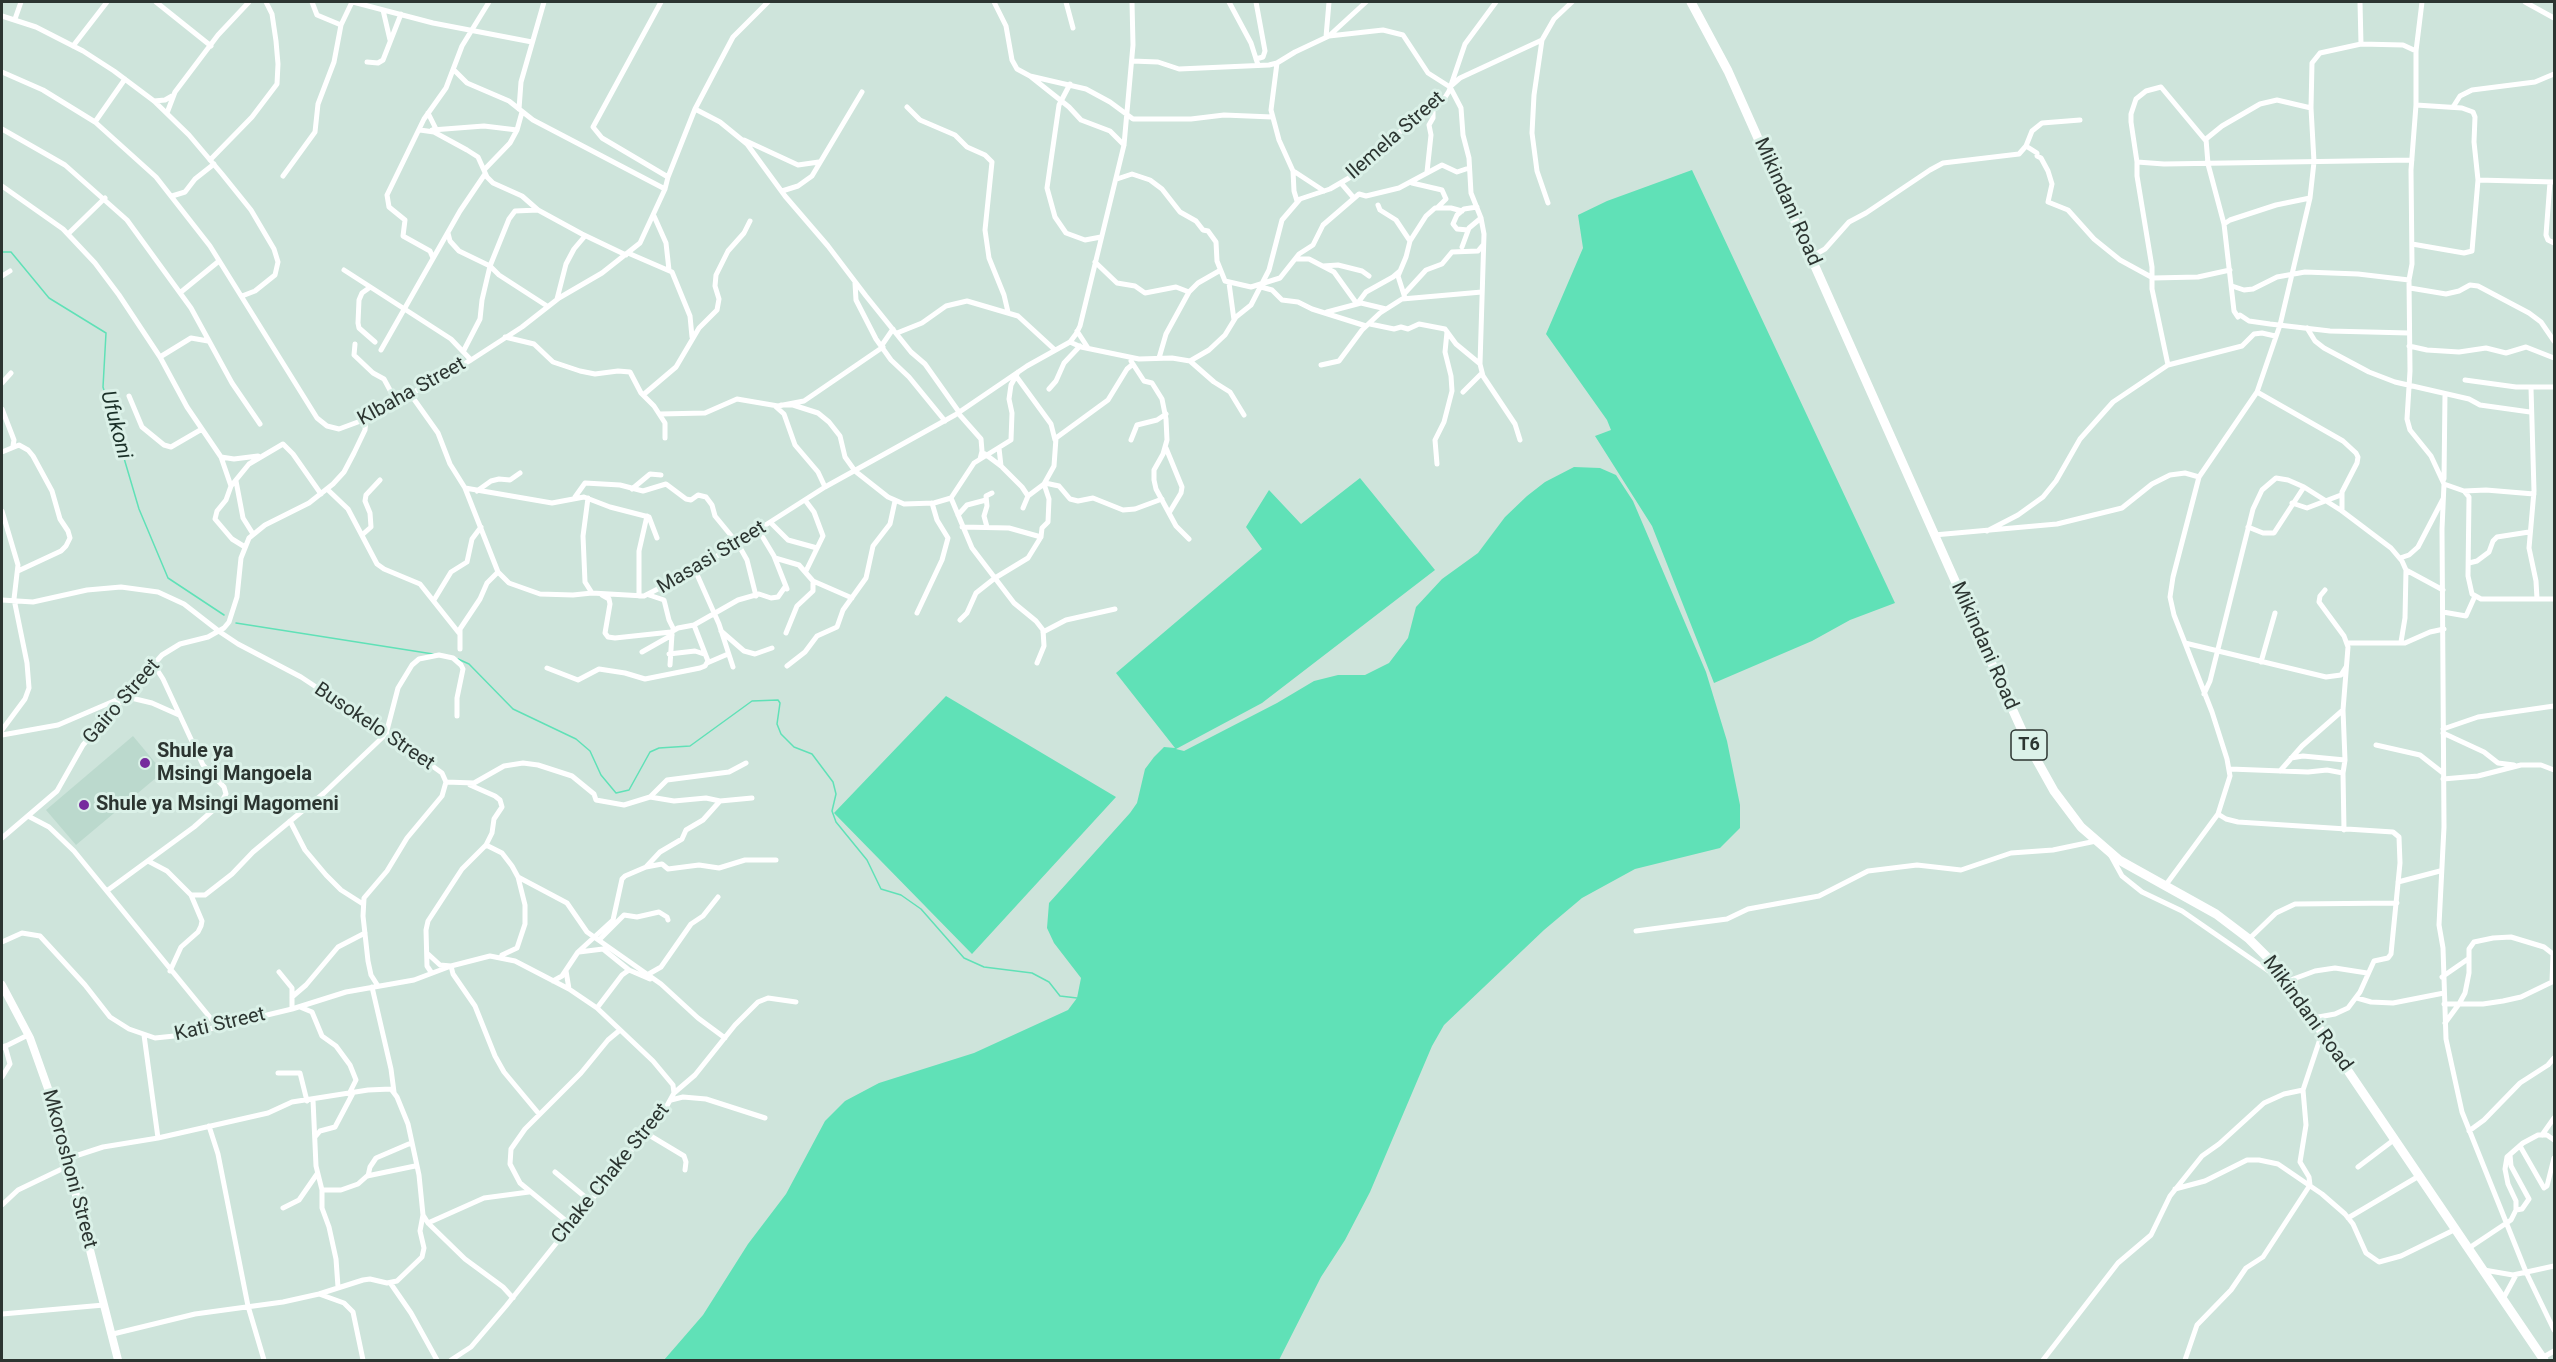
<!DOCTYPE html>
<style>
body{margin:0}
#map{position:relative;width:2556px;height:1362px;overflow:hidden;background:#cee4db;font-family:Roboto,sans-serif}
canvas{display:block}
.frame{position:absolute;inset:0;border:3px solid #2c3531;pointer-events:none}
</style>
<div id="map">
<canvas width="2556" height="1362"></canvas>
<div class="frame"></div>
</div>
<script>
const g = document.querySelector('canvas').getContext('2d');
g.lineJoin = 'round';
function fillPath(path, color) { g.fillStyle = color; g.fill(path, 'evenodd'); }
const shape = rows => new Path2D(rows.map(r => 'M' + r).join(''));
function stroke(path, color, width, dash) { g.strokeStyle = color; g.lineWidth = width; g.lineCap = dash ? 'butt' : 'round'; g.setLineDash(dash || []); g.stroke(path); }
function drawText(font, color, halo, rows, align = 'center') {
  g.font = font + ' Roboto,sans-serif'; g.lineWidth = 6; g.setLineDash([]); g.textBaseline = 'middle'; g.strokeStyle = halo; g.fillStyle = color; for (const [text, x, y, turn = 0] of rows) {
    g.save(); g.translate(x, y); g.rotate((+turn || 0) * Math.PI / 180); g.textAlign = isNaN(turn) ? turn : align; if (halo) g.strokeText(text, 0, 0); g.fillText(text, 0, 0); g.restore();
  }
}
fillPath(shape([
 [133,736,163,772,76,845,46,810]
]), '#bbd9cd');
fillPath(shape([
 [1692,170,1895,603,1850,620,1812,641,1714,683,1652,526,1595,436,1611,430,1607,420,1546,334,1583,248,1578,215,1607,201],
 [1574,467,1600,468,1616,475,1633,501,1706,672,1727,741,1740,805,1740,828,1720,848,1635,869,1582,898,1544,930,1444,1025,1432,1046,1370,1192,1345,1240,1321,1277,1279,1360,664,1360,703,1315,748,1244,786,1194,825,1121,845,1101,879,1083,974,1053,1068,1010,1077,998,1081,978,1054,943,1047,928,1049,903,1130,813,1137,803,1145,769,1154,757,1164,747,1175,748,1116,673,1262,549,1246,527,1269,490,1301,524,1360,478,1435,570,1262,703,1176,749,1184,751,1277,703,1314,681,1338,675,1365,675,1389,663,1408,638,1416,607,1442,579,1478,553,1505,517,1527,496,1545,482],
 [946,696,1116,797,972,954,834,813]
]), '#60e1b7');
stroke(shape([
 [2,252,11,252,49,298,106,333,103,387,139,509,168,578,224,615],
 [236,623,433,654],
 [458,659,469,664,513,709,576,739,590,751,601,775,616,793,629,790,650,752,659,748,690,746,752,701,778,700,780,703,777,724,781,734,794,747,812,754,833,782,836,794,832,811,836,822,867,860,881,889,901,895,921,909,964,958,984,967,1032,973,1049,982,1060,996,1077,998]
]), '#60e1b7', 1.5);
stroke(shape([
 [156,2,211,46],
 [312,2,317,15,341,25],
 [353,2,433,23,532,42],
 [661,2,593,127,602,138,668,177],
 [994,2,1006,26,1012,60,1017,69,1030,76,1086,89,1110,102,1133,119,1191,119,1224,115,1272,117],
 [1066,2,1073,28],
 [1229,2,1251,43,1258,65],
 [1256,2,1265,51,1263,57,1256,59],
 [2360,2,2361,44],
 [2422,2,2416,51,2416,105,2411,170,2412,264,2409,280,2410,371,2407,419,2410,430,2431,456,2444,484,2442,529,2444,827,2439,925,2443,948,2446,1039,2462,1112,2526,1272,2554,1330],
 [2525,2,2554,18],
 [383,10,390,40],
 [2,16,36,27,83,51,114,71,154,101,189,135,222,174,251,210,274,249,278,262,275,275,255,291,242,296],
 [15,19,21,2],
 [1330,35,1366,2],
 [1326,37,1329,2],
 [1542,40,1534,95,1532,133,1537,171,1548,203],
 [73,46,107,2],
 [1132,61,1158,62,1179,69,1269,65,1277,63,1295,52,1329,36,1383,30,1403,35,1428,73,1450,87,1461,108,1463,135,1469,158,1471,193,1481,218,1484,234,1480,364,1483,376,1515,424,1520,440],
 [367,62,378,63,383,60,401,14],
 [1277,63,1271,110,1279,140,1293,171,1294,191,1297,201],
 [454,70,467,83,509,101,533,120,665,189],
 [2,72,43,90,95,122,156,177,210,246,317,418,327,426,339,429,366,419,471,360,522,327,559,298,602,273,640,243,665,189,668,177,695,109,715,71,733,37,768,2],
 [1030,76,1069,107,1081,120,1110,131,1124,145],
 [1070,84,1059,105,1047,188,1055,217,1066,233,1085,240,1101,237],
 [1452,85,1460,78,1542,40,1554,19,1572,2],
 [154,101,165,100,172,96],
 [907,107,920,120,955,135,967,147,985,155,992,162,985,230,989,258,1004,295,1008,312],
 [2453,107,2460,96,2472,90,2535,82,2554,74],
 [2311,108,2277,100,2260,104,2222,126,2206,139,2208,164,2224,224,2234,311,2238,317,2240,315,2249,321,2270,324,2330,331,2409,333],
 [519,109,521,82,544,2],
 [695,109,720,122,747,144,785,196,828,246,866,296,911,352,925,364,959,412],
 [167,113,175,92,218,35,249,2],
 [428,113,436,129],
 [95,122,125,79],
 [2,129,65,165,127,220,191,308,232,383,260,424],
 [420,130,434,132,467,150,478,157,487,177,493,183,522,196,538,210,582,234,626,255],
 [432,130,484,126,517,130],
 [744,140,798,165,819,162],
 [2026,146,2037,153,2037,156,2041,158,2048,171,2052,184,2048,202,2068,210,2094,239,2120,260,2153,278,2198,277,2230,270],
 [210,160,252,117,277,84,278,64,276,41,272,14,266,2],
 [2137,162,2164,164,2412,160],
 [484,170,510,143,517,130,522,112],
 [1295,172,1324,191],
 [1427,172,1431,135,1429,125,1433,118,1433,107],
 [283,176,315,132,318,104,334,62,341,25,352,2],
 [1117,179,1132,174,1150,180,1162,189,1180,212,1196,221,1203,230,1208,231,1216,242,1217,261,1225,281,1251,287,1280,278,1299,254,1313,245,1323,225,1359,194,1366,196,1399,188,1442,165,1457,172,1469,168],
 [2478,180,2554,182],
 [2550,182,2546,235,2548,240,2554,243],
 [1341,183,1353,197],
 [1412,183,1442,190,1446,199,1438,207],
 [2,186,63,229,95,263,119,295,160,357,187,407,221,457,231,486,226,500,217,511,215,519,232,539,245,547],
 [782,191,798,186,812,176,862,92],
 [172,196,185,192,195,179,214,164],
 [1378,205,1380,210,1396,220,1410,241,1406,257,1398,276,1405,298],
 [654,216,666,243,669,270],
 [2224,224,2230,220,2276,205,2310,198],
 [1468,230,1457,229,1453,224,1457,215,1464,209,1477,207],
 [448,233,450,241,459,251,490,266,499,275,547,306],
 [68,234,105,198],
 [1410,241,1426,216,1435,208,1451,208,1462,211],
 [2412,244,2464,253,2472,251,2478,180,2474,142,2475,117,2473,112,2462,108,2416,105],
 [1462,247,1469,228,1481,218],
 [628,253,672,272,690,316,692,337],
 [1811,257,1825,249,1849,222,1866,213,1930,170,1943,163,2019,154,2026,146,2032,131,2042,123,2080,120],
 [433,258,430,251,403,236,405,220,389,207,387,195,424,119,446,88,462,46,489,2],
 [1297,259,1309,259,1334,272,1357,304,1366,292,1393,277,1400,271],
 [1095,262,1117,283,1135,286,1145,293,1176,287,1189,292],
 [1323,266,1338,265,1362,271,1369,276],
 [344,270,451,339,471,360],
 [2,276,10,271],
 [855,283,856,300,876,339,891,360,909,377,945,421],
 [1229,283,1234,320],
 [2232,286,2244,290,2253,289,2277,277,2305,272,2358,274,2409,280],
 [1261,287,1272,290,1282,300,1298,302,1312,309,1366,326],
 [369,288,362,293,359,300,358,323,359,328,375,342],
 [2410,288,2446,294,2459,291,2470,285,2478,286,2529,313,2541,322,2554,341],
 [181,292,219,261],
 [1404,294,1426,270,1442,264,1452,252,1478,251,1483,245],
 [557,299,566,264,574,249,585,236],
 [1327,312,1361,303,1386,309],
 [1370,324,1394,329,1401,327,1408,329,1419,324,1445,329,1456,344,1479,363],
 [2307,328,2315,341,2324,348,2369,372,2395,382,2469,399,2480,405,2530,412],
 [1077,331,1088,348],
 [897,333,922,323,946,306,967,301,1018,316,1055,350],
 [505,337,534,344,553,362,580,371,595,374,618,371,630,372,641,393,654,406,665,423,665,438],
 [1070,342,1081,347,1139,359,1172,358,1190,361,1209,350,1225,335,1236,317,1251,305,1269,270,1282,220,1300,199,1330,189,1361,171,1374,151,1444,99,1449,91,1465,44,1496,2],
 [355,344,354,355,373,373,384,379,391,392,399,401],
 [882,345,893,329],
 [2409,346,2427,350,2459,352,2486,348,2506,353,2526,347,2554,358],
 [381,350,460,211,485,174],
 [464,350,480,319,482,300,490,266,509,219,515,211,538,210],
 [160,357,191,338,208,341],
 [1159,358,1166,334,1189,292,1198,283,1219,271],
 [1131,361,1144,381,1152,383,1162,399,1166,419,1167,440,1163,454,1154,470,1154,480,1156,489,1176,526,1189,539],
 [1190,361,1214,382,1230,392,1244,415],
 [1321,365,1339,361,1362,330,1380,313,1402,299,1482,292],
 [2168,365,2152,289,2152,267,2137,176,2137,162,2131,122,2131,114,2136,99,2146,91,2161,87,2206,141],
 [1016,376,1051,424,1055,440],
 [2465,380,2516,387,2554,387],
 [2,383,11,373],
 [2531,388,2534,491,2529,548,2536,581,2537,599],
 [1049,389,1056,381,1064,363,1080,346],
 [1463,392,1482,373],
 [2257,392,2343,441,2356,453,2358,457,2357,463,2342,492,2342,511],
 [411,395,438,433,450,464,465,488,498,572,509,583,540,594,573,595,592,593,644,596,695,570,825,487,955,415,1027,366,1070,342,1076,334,1080,326,1124,145,1133,45,1132,2],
 [643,395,676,367,699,328,717,310,719,299,715,286,716,275,728,251,744,233,750,221],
 [129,396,142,427,164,445,171,447,202,429],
 [781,405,793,405,818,413,829,422,840,436,845,457,855,471,888,497,904,504,934,503,951,498,974,463,1011,440,1012,413,1009,399,1011,385,1018,372],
 [775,406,784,414,795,445,818,472,825,487],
 [2,409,14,440,13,446],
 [958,413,981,439,982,451,980,459],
 [660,414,705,413,737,399,778,406,804,401,883,347],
 [1131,440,1137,425,1157,420,1166,414],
 [999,448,1001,466],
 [1166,448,1182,487,1181,493,1169,513],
 [2,452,19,445,28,450,33,456,52,491,60,519,68,531,70,538,66,546,61,551,18,571],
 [985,454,1001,466,1022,487,1028,496],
 [221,457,234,459,258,456],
 [1437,464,1435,440,1444,422,1452,391,1451,376,1445,352,1447,332],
 [2444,479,2445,394],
 [236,481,243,518,253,534],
 [1045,483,1059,486,1070,499,1078,501,1093,498,1123,510,1135,509,1162,499],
 [2444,484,2464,491,2469,497,2468,576,2472,594,2481,599,2554,599],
 [231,486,249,464,283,444,293,454,321,494],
 [465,488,552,503,584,497,610,507,649,517,657,538],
 [327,489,348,509,377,564,384,569,420,584,459,633],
 [632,489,650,474,661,475],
 [477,491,491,481,499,479,510,480,520,473],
 [2464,491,2486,490,2534,494],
 [575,497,585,483,620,485,643,491,666,484,686,499,691,500,698,495,706,497,712,505,715,516,738,544,747,560,756,596],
 [588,498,583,536,585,582,592,593],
 [951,498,972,548,1014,603,1036,621,1043,630,1044,646,1037,663],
 [805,500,814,512,823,536,806,571],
 [2292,503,2307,508,2341,495],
 [1023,508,1028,496,1044,484],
 [2,511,18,565,14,599,27,663,29,688,25,699,2,730],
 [958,515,967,505,986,500],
 [771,523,788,540,817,548],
 [962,527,1009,528,1041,537],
 [987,527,984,516,987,506,986,496,992,493],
 [2248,527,2263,533,2274,533,2304,487],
 [759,531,774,556,787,589],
 [1987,531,2018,515,2043,497,2056,481,2080,439,2113,402,2168,365,2242,346,2254,334,2262,333,2275,336],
 [362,535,371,527,370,513,365,501,366,495,380,480],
 [1934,535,2057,524,2122,508,2152,484,2170,475,2185,473,2199,477],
 [775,558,799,565,813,581,852,598],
 [2400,558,2409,555,2418,547,2443,499],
 [2469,563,2477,561,2489,552,2493,541,2497,537,2529,532],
 [695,570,719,624,733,667],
 [2406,570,2443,590],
 [2325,590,2320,596,2319,602,2344,636,2348,647,2343,710,2345,760,2343,773,2344,830],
 [602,595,609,599,610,604,605,633,608,637,615,638,671,632,678,628,694,625,738,600,759,594,771,598,778,597,785,587],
 [649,595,664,600,669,620,674,630],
 [639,596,639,551,647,516],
 [2,600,33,602,87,590,121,587,158,592,184,604,220,632,238,644,301,677,402,744,442,773,446,782,442,796,407,838,387,871,364,898,363,916,368,961,371,975,378,986],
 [434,600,451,572,467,562,472,539,481,527],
 [2443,612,2466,616,2475,596],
 [917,613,942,560,948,538,937,520,932,503],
 [960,620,967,613,976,593,995,578,1028,558,1041,537,1042,528,1048,522,1049,499,1044,484,1054,466,1056,438,1108,400,1127,369,1133,364],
 [721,631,744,651,755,654,772,648],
 [1043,632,1066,620,1115,609],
 [786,633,797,606,813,591,813,581],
 [2185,643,2326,677,2341,675,2346,667],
 [2348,643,2405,643,2430,632,2444,629],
 [460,649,460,629,480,599,487,583,498,572],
 [642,652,672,635],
 [669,654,695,651,704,654],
 [2261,662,2275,613],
 [707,663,728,654],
 [670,665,672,634],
 [787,666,805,652,817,636,837,627,843,610,866,578,873,546,890,524,895,501],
 [547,668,578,680,599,669,625,673,645,679,700,668,705,666,708,661,694,625],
 [2204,694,2210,681,2253,509,2262,490,2276,478,2288,480,2304,487,2342,511,2391,548,2402,561,2406,570,2405,618,2401,642],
 [127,697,152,703,179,715],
 [2443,729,2478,717,2554,706],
 [2443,733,2484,752,2498,763,2514,765],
 [2,735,58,725,128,695],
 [2376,745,2420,755,2443,773],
 [2291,758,2303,756,2345,760],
 [2230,769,2308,772,2327,770,2343,773],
 [2280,771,2302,746,2343,710],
 [2443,779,2478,776,2521,765,2541,765,2554,770],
 [446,782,474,783,504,766,523,763,538,765,572,776,594,794,596,800,624,805,650,797,667,780,729,772,746,763],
 [650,797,674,801,706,798,720,801],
 [2218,814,2226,819,2238,822,2393,832,2399,837,2400,863,2391,954,2388,958,2374,961,2360,992,2348,1008,2335,1014,2313,1018],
 [28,816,49,827,74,851,217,1026],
 [290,821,305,850,326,875,341,890,363,904],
 [2,838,57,791,83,745,162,655,180,644,208,637,224,628,229,622,237,597,241,558,249,538,265,525,309,503,333,484,344,472,354,453,365,430,366,419],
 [486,845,502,853,512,866,518,877,525,905,525,924,517,948,502,955],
 [2111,856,2122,876,2142,892,2182,911,2273,974,2288,981,2315,971,2335,968,2367,973],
 [148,861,167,871,191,895,205,895,232,874,253,852,324,793,386,734,398,688,412,665,419,659,439,655,453,658,461,665,463,669,457,698,457,716],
 [646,867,662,864,668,869,699,865,719,868,745,860,776,860],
 [518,877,567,903,587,932,661,984,698,1018,725,1038],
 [2398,882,2440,871],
 [2165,886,2218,814,2230,776,2227,759,2212,712,2174,615,2170,597,2173,577,2199,477,2257,392,2280,325,2310,198,2314,162,2311,108,2312,63,2320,53,2361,44,2403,45,2416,51],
 [108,890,194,827,219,805,226,794,224,787,203,765,163,679,154,665],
 [1636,931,1727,919,1748,909,1819,896,1868,871,1917,865,1961,870,2011,853,2053,850,2096,841],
 [2249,939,2276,913,2295,904,2397,903],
 [599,940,624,915,637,917,659,912,667,917,668,920],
 [2,942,22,933,40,936,85,985,110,1017,129,1029,155,1038,184,1035,292,1009,346,992,414,980,451,966,490,956,515,961,569,989,597,1008,653,1061,673,1085,674,1093,664,1111,637,1142,615,1174,590,1201,506,1306,471,1347,451,1360],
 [579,952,603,949,629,970,650,979],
 [428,954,440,965,451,966,453,974,475,1006,495,1056,504,1072,539,1114],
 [170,971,181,947,198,932,201,926,202,921,191,895],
 [566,971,569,989],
 [279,972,292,988,292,1009],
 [431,972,427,966,426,930,428,921,462,869,486,845,492,833,494,819,502,807,500,800,495,796,470,785],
 [647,975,661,967,691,924,703,916,718,897],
 [2442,977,2468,959],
 [553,981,562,976,578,952,613,920,622,879,625,876,646,867,660,852,682,839,686,830,703,820,720,801,752,798],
 [372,987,391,1069,394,1092],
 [292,997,306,985,338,947,365,933],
 [2357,998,2371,1002,2393,1003,2444,993],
 [2444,1004,2483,1004,2503,1001,2521,997,2552,982],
 [300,1007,312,1012,322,1036,336,1046,350,1065,356,1080,349,1094],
 [597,1008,622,975,629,970],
 [2445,1023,2459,1004,2465,993,2469,973,2469,949,2474,942,2493,938,2511,937,2544,947,2553,954,2552,982],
 [144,1035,158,1138],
 [2,1048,28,1035],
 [278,1073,300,1073,307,1101],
 [2,1077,10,1064,5,1046],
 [674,1093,695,1075,735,1025,758,1002,768,998,796,1002],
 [313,1100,316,1166,322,1190,322,1208,329,1227,336,1259,338,1287],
 [671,1100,683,1097,706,1099,765,1118],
 [209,1126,218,1154,248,1306,264,1360],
 [2469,1131,2484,1120,2520,1083,2548,1065,2554,1058],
 [644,1132,684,1156,686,1162,685,1170],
 [2542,1135,2554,1118],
 [315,1137,320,1131,335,1127,353,1093],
 [2520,1146,2544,1188,2547,1186,2554,1158],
 [2510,1155,2511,1166,2529,1199,2522,1209,2516,1210],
 [66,1159,103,1147,158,1138,268,1113,292,1102,368,1090,391,1089,397,1097,408,1124,419,1175,423,1215,428,1223,465,1259,503,1287,513,1298],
 [2358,1167,2395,1139],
 [555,1172,590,1201],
 [368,1176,370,1167,376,1158,411,1143],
 [2175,1189,2205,1181,2247,1160,2259,1160,2278,1164,2322,1194,2345,1214,2353,1224,2366,1253,2379,1262,2401,1256,2456,1229],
 [322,1190,341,1190,358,1184,367,1176,415,1166],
 [2,1205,18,1190,68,1166],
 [283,1208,299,1200,317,1174],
 [2348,1218,2419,1176],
 [428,1223,484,1198,529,1192],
 [571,1225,520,1183,510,1164,511,1149,525,1129,581,1073,608,1040,620,1030],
 [2469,1248,2511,1220,2516,1210,2516,1201,2508,1184,2505,1169,2507,1157,2523,1143,2538,1135,2547,1135,2554,1140],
 [2484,1270,2513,1275,2554,1266],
 [391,1284,411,1313,437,1360],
 [319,1294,344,1303,353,1312,363,1360],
 [2503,1299,2516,1275],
 [2,1314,104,1305],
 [113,1334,195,1314,283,1302,319,1294,363,1280,370,1279,387,1283,397,1281,422,1257,424,1248,420,1231,423,1215],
 [2542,1358,2554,1351],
 [2043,1360,2118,1263,2151,1235,2170,1196,2202,1156,2219,1144,2264,1103,2284,1094,2303,1090],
 [2185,1360,2197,1325,2231,1290,2246,1268,2263,1257,2310,1185,2309,1177,2300,1162,2306,1125,2303,1090,2322,1033]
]), '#fff', 5);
stroke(shape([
 [2,985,30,1038,51,1097,118,1360]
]), '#fff', 8);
stroke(shape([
 [1691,2,1728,71,2005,693,2030,748,2054,791,2081,827,2119,860,2216,914,2249,939,2279,969,2544,1360]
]), '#fff', 9);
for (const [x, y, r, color] of [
 [145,763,6,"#762b9d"],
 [84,805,6,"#762b9d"]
]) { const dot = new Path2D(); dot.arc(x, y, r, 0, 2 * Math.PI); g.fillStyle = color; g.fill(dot); stroke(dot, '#dbf1e8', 2); }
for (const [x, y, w] of [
 [2029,745,36]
]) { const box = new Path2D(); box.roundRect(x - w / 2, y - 15, w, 30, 4.5); g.fillStyle = '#dbf1e8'; g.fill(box); stroke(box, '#2c3531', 1.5); }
drawText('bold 18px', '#2c3531', null, [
 ["T6",2029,745]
]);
drawText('20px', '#2c3531', '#dbf1e8', [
 ["Ilemela Street",1396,136,-41],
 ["Mikindani Road",1787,202,66],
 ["KIbaha Street",412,392,-29],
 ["Masasi Street",712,558,-31],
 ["Mikindani Road",1984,646,66],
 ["Gairo Street",122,702,-49],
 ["Busokelo Street",374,727,34],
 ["Mikindani Road",2307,1014,54],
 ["Kati Street",220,1025,-13],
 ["Mkoroshoni Street",69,1169,75],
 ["Chake Chake Street",611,1174,-51]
]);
drawText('bold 20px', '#2c3531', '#dbf1e8', [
 ["Shule ya",157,752],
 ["Msingi Mangoela",157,775],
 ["Shule ya Msingi Magomeni",96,805]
], 'left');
drawText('italic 21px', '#1a3028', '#dbf1e8', [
 ["Ufukoni",115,425,75]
]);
</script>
